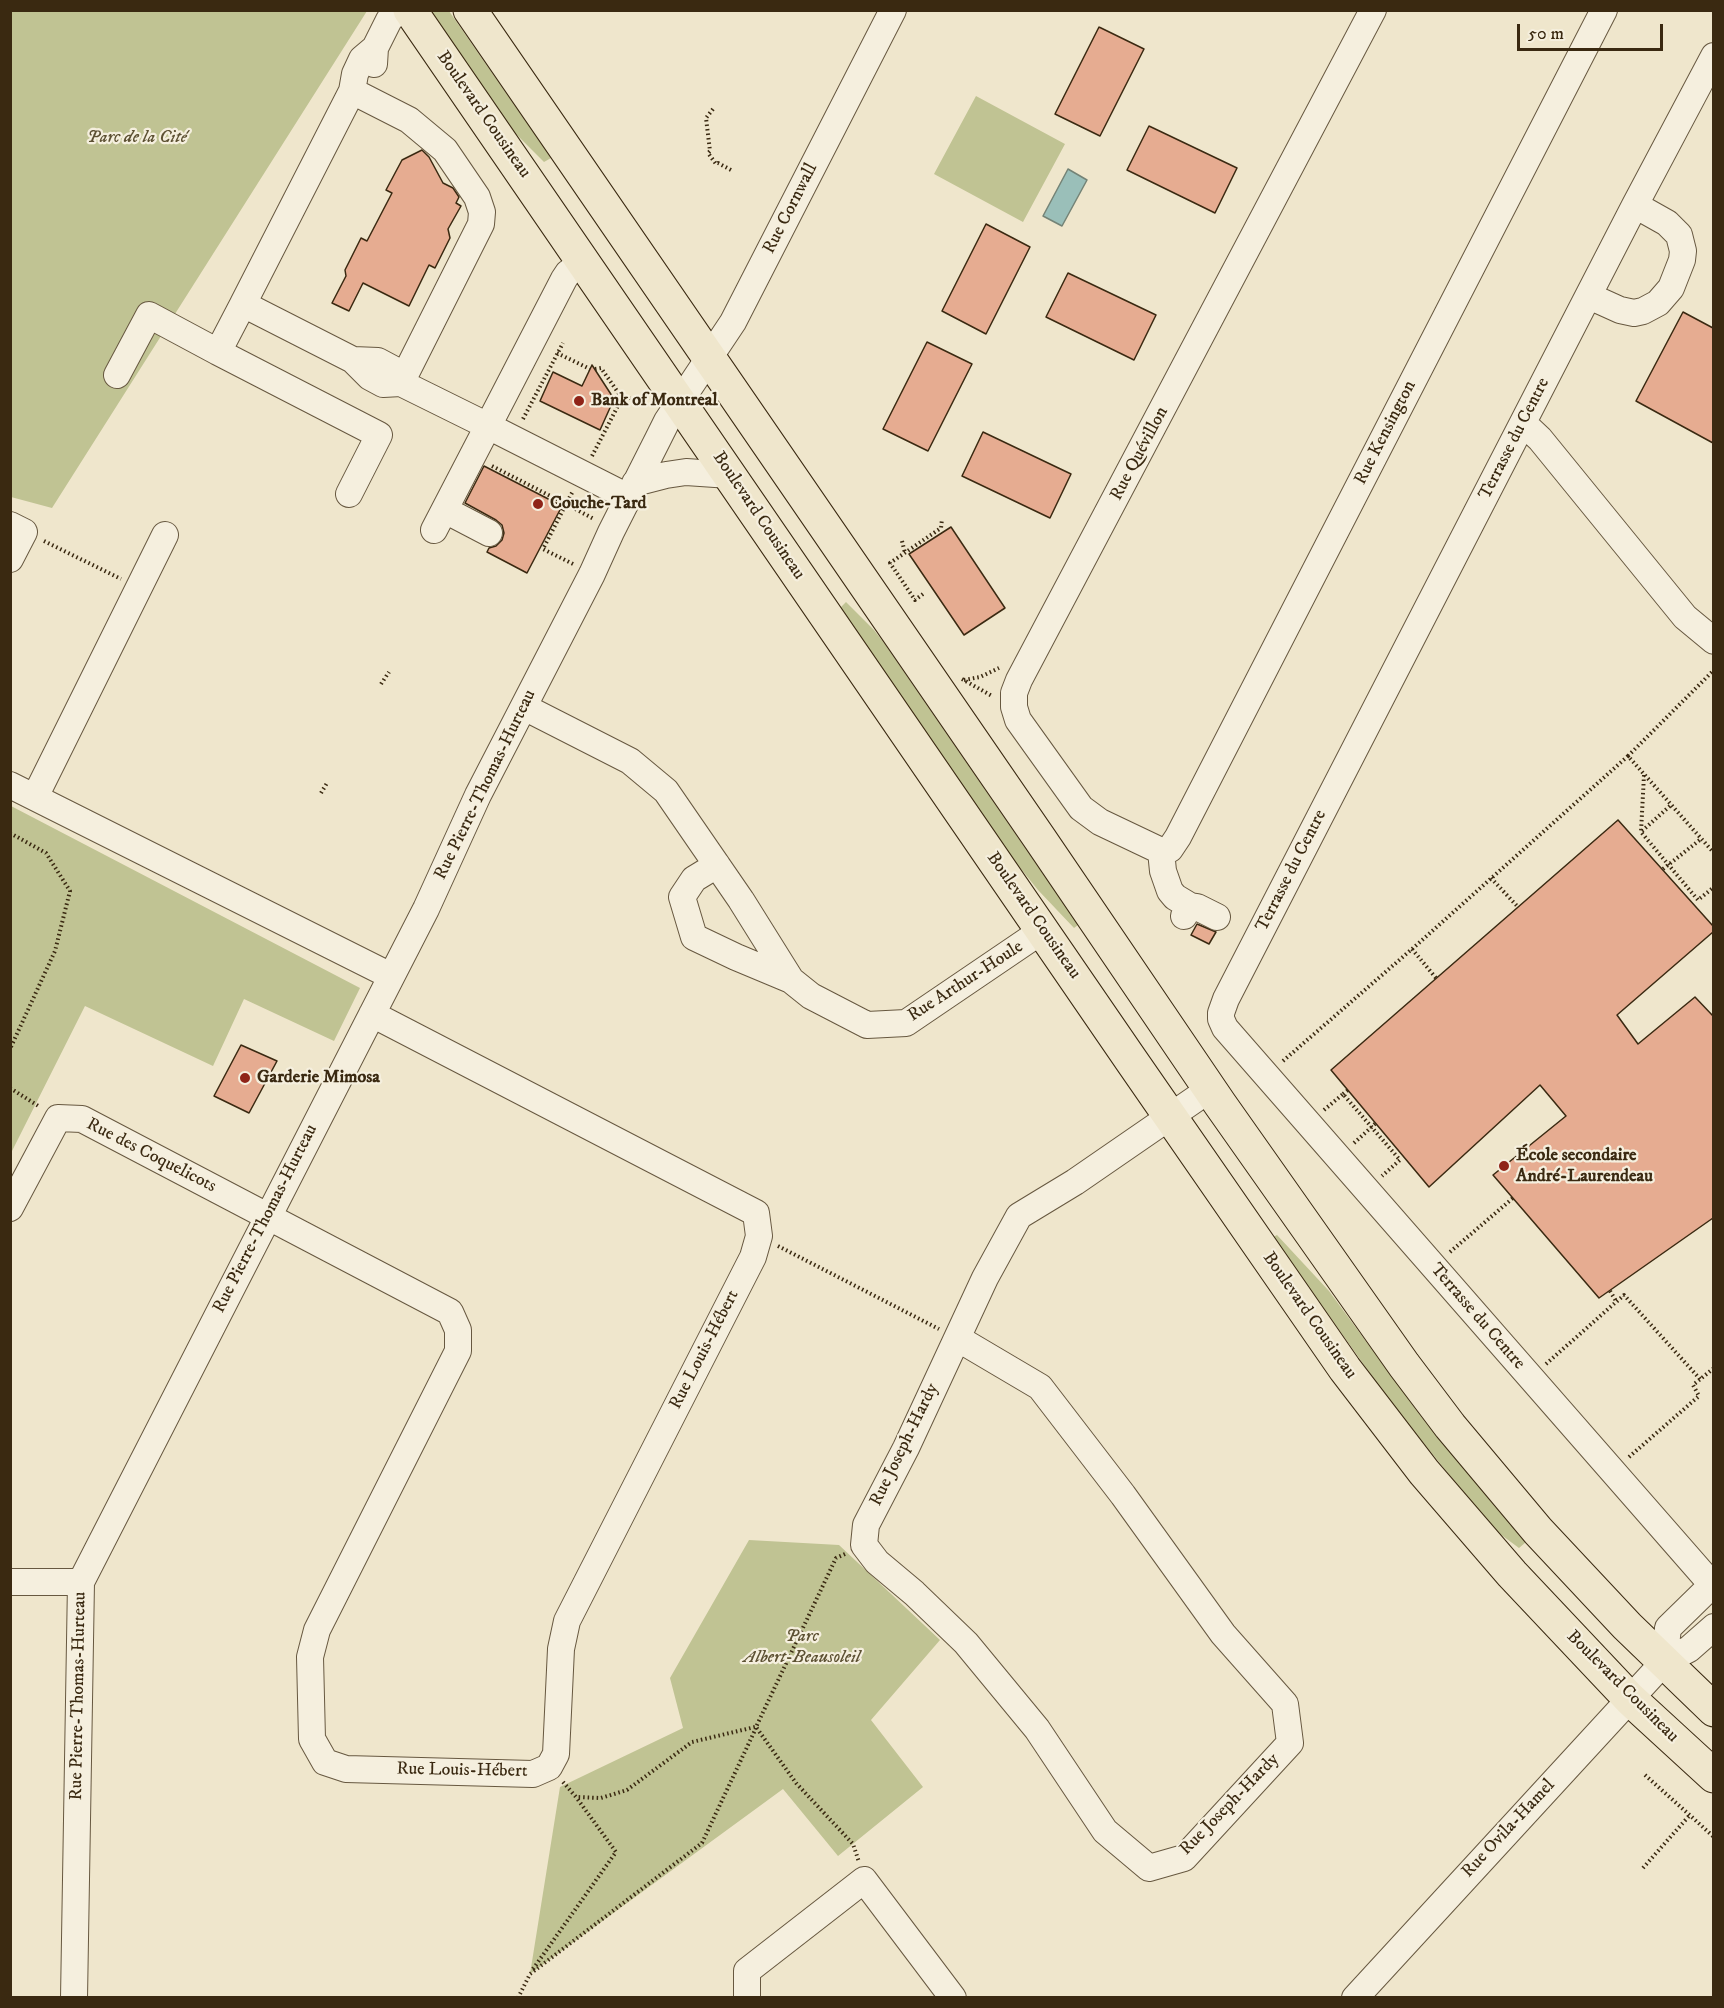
<!DOCTYPE html>
<meta charset="utf-8">
<style>
body{margin:0}
#map{position:relative;width:1724px;height:2008px;overflow:hidden;background:#efe6cc;font-family:"IM FELL DW Pica",serif}
canvas{display:block}
.frame{position:absolute;inset:0;border:12px solid #3a2911;pointer-events:none}
.scale{position:absolute;left:1517px;top:24px;width:146px;height:27px;box-sizing:border-box;border:3px solid #3a2911;border-top:0;padding-left:8px;font-size:18px;line-height:21px;white-space:nowrap;color:#3a2911;-webkit-text-stroke:4px #f5efde;paint-order:stroke}
</style>
<div id="map">
<canvas width="1724" height="2008"></canvas>
<div class="frame"></div>
<div class="scale">50 m</div>
</div>
<script>
const g = document.querySelector('canvas').getContext('2d');
g.lineJoin = 'round';
function fillPath(path, color) { g.fillStyle = color; g.fill(path, 'evenodd'); }
const shape = rows => new Path2D(rows.map(r => 'M' + r).join(''));
function stroke(path, color, width, dash) { g.strokeStyle = color; g.lineWidth = width; g.lineCap = dash ? 'butt' : 'round'; g.setLineDash(dash || []); g.stroke(path); }
function drawText(font, color, halo, rows, align = 'center') {
  g.font = font + ' "IM FELL DW Pica",serif'; g.lineWidth = 4.5; g.setLineDash([]); g.textBaseline = 'middle'; g.strokeStyle = halo; g.fillStyle = color; for (const [text, x, y, turn = 0] of rows) {
    g.save(); g.translate(x, y); g.rotate((+turn || 0) * Math.PI / 180); g.textAlign = isNaN(turn) ? turn : align; if (halo) g.strokeText(text, 0, 0); g.fillText(text, 0, 0); g.restore();
  }
}
fillPath(shape([
 [10,11,367,11,52,508,11,497],
 [430,11,449,11,551,158,544,162,510,128],
 [976,96,1065,144,1023,222,934,174],
 [846,602,874,630,884,643,1078,925,1074,928,1038,890,1013,859,840,608],
 [11,806,360,988,334,1041,244,999,213,1066,85,1006,11,1153],
 [1277,1235,1329,1291,1426,1423,1526,1542,1519,1548,1492,1528,1389,1400,1273,1237],
 [749,1540,839,1545,940,1640,871,1720,923,1787,838,1856,783,1789,530,1974,560,1787,683,1728,670,1678]
]), '#c0c393');
const water = shape([
 [1068,169,1087,180,1062,226,1043,216,1068,169]
]);
fillPath(water, '#9abfb9');
stroke(water, '#748376', 1.5);
const building = shape([
 [1099,27,1144,49,1100,136,1055,114,1099,27],
 [1149,126,1237,168,1215,213,1127,170,1149,126],
 [422,150,429,157,443,183,453,188,459,197,456,203,461,206,448,229,450,238,435,268,429,265,409,306,363,283,349,311,332,303,346,276,345,270,361,238,367,241,392,193,386,190,402,160,422,150],
 [986,224,1030,247,986,334,942,311,986,224],
 [1068,273,1156,315,1134,360,1046,317,1068,273],
 [1683,312,1713,328,1713,443,1636,401,1683,312],
 [927,342,972,364,928,451,883,429,927,342],
 [592,365,614,399,600,430,540,401,553,372,582,386,592,365],
 [983,432,1071,474,1050,518,962,476,983,432],
 [484,466,562,506,527,573,487,552,489,548,496,546,502,540,504,533,502,525,496,520,465,503,484,466],
 [951,527,1005,608,964,635,909,554,951,527],
 [1618,820,1713,926,1713,932,1617,1015,1638,1044,1695,997,1713,1016,1713,1218,1599,1298,1493,1175,1566,1116,1540,1085,1429,1187,1331,1070,1618,820],
 [1197,924,1216,932,1209,944,1191,935,1197,924],
 [241,1045,277,1061,249,1113,214,1096,241,1045]
]);
fillPath(building, '#e6ac91');
stroke(building, '#3a2911', 1.5);
const minor = shape([
 [1373,10,1019,680,1014,693,1014,707,1018,720,1081,808,1100,822,1161,851,1170,849,1178,837,1604,10],
 [1714,56,1635,205,1226,999,1221,1013,1221,1019,1225,1028,1714,1587],
 [374,64,375,48,389,20,398,10],
 [352,91,409,120,445,150,477,197,482,212,481,224,401,383],
 [583,262,568,273,564,279,488,426,628,497],
 [1589,296,1620,310,1634,313,1643,311,1658,303,1671,288,1682,260,1683,251,1679,235,1667,223,1635,205],
 [243,304,352,91,355,74,362,59,375,48],
 [353,360,378,361,393,369,401,383],
 [117,375,149,315,218,352],
 [1523,423,1540,439,1685,617,1714,641],
 [635,483,666,475,686,472,730,475],
 [349,494,379,435,218,352,243,304,353,360,370,377,383,384,401,383,488,426,434,530],
 [445,510,489,533],
 [10,525,24,532,10,559],
 [524,707,630,761,666,791,741,900,791,980,811,996,867,1025,906,1023,1043,930],
 [10,785,391,976],
 [35,797,165,535],
 [1161,851,1163,871,1170,891,1175,897,1190,906,1184,916],
 [717,865,694,879,682,897,694,937,736,957,791,980],
 [1190,906,1197,907,1217,917],
 [10,1208,58,1118,82,1119,450,1312,458,1330,458,1351,317,1630,310,1657,312,1739,325,1762,346,1769,533,1774,549,1767,556,1754,561,1649,567,1621,753,1257,759,1236,756,1213,372,1014],
 [957,1338,1040,1387,1123,1495,1223,1634,1285,1704,1290,1743,1184,1858,1149,1868,1105,1831,1037,1729,966,1643,914,1593,877,1562,864,1545,866,1525,906,1448,985,1278,1019,1216,1075,1182,1210,1089],
 [10,1582,81,1582],
 [1664,1662,1668,1628,1712,1585],
 [74,1998,81,1582,426,909,478,795,592,574,611,532,658,439,667,421,733,322,893,10],
 [747,1998,747,1971,864,1880,953,1998],
 [1355,1998,1664,1662,1689,1649,1714,1627]
]);
const major = shape([
 [410,10,1131,1060,1345,1369,1424,1472,1512,1574,1630,1699,1714,1776],
 [470,10,1040,839,1220,1104,1404,1365,1450,1426,1538,1531,1627,1626,1714,1710]
]);
stroke(minor, '#675840', 28);
stroke(major, '#3a2911', 35);
stroke(shape([
 [713,109,706,118,710,151,708,153,716,164,718,163,731,170],
 [557,353,590,369],
 [595,369,601,368,622,398],
 [523,419,563,343],
 [592,456,622,398,645,398],
 [492,466,566,504,573,491],
 [44,541,121,579],
 [902,541,905,553],
 [573,564,543,549,566,504,594,519],
 [923,594,915,600,890,563,941,528,942,519],
 [962,679,992,696],
 [964,680,980,677,999,668],
 [381,684,389,672],
 [1628,756,1714,670],
 [1644,775,1641,832,1698,900,1714,887],
 [321,793,327,783],
 [1642,831,1671,805],
 [10,833,46,853,70,891,55,951,10,1049],
 [1663,869,1701,839],
 [1491,878,1518,907],
 [1412,949,1436,978],
 [1283,1061,1412,949,1628,756,1714,853],
 [10,1088,40,1107],
 [1343,1094,1348,1090],
 [1324,1110,1343,1094,1400,1160,1382,1176],
 [1354,1143,1376,1123],
 [778,1246,939,1329],
 [1450,1252,1513,1198],
 [1610,1291,1616,1301],
 [1546,1364,1624,1295,1700,1379],
 [1629,1457,1699,1396,1693,1385,1714,1368],
 [845,1554,836,1558,756,1727,796,1783,853,1844,859,1862],
 [1645,1775,1714,1837],
 [563,1782,576,1797,601,1798,627,1790,692,1742,755,1727],
 [1643,1868,1689,1816],
 [533,1969,616,1852,576,1797],
 [518,1998,530,1974,702,1843,756,1728]
]), '#3a2911', 4, [1.5, 3]);
stroke(minor, '#f5efde', 26);
stroke(major, '#efe6cc', 33);
for (const [x, y, r, color] of [
 [579,401,6,"#8f2418"],
 [538,504,6,"#8f2418"],
 [245,1078,6,"#8f2418"],
 [1504,1166,6,"#8f2418"]
]) { const dot = new Path2D(); dot.arc(x, y, r, 0, 2 * Math.PI); g.fillStyle = color; g.fill(dot); stroke(dot, '#f5efde', 2); }
drawText('18px', '#3a2911', '#f5efde', [
 ["Boulevard Cousineau",483,115,55],
 ["Rue Cornwall",791,209,-63],
 ["Rue Kensington",1386,433,-63],
 ["Terrasse du Centre",1515,439,-63],
 ["Rue Quévillon",1140,454,-62],
 ["Boulevard Cousineau",758,516,56],
 ["Rue Pierre-Thomas-Hurteau",486,785,-64],
 ["Terrasse du Centre",1292,871,-63],
 ["Boulevard Cousineau",1033,916,55],
 ["Rue Arthur-Houle",966,982,-33],
 ["Rue des Coquelicots",151,1156,27],
 ["Rue Pierre-Thomas-Hurteau",266,1219,-63],
 ["Boulevard Cousineau",1309,1316,55],
 ["Terrasse du Centre",1477,1317,49],
 ["Rue Louis-Hébert",705,1350,-63],
 ["Rue Joseph-Hardy",905,1445,-64],
 ["Boulevard Cousineau",1622,1687,45],
 ["Rue Pierre-Thomas-Hurteau",79,1696,-89],
 ["Rue Louis-Hébert",462,1771,1],
 ["Rue Joseph-Hardy",1230,1805,-46],
 ["Rue Ovila-Hamel",1509,1829,-47]
]);
drawText('italic 18px', '#5c5032', '#f5efde', [
 ["Parc de la Cité",137,138],
 ["Parc",802,1637],
 ["Albert-Beausoleil",802,1658]
]);
drawText('bold 18px', '#3a2911', '#f5efde', [
 ["Bank of Montreal",591,401],
 ["Couche-Tard",550,504],
 ["Garderie Mimosa",257,1078],
 ["École secondaire",1516,1156],
 ["André-Laurendeau",1516,1177]
], 'left');
</script>
